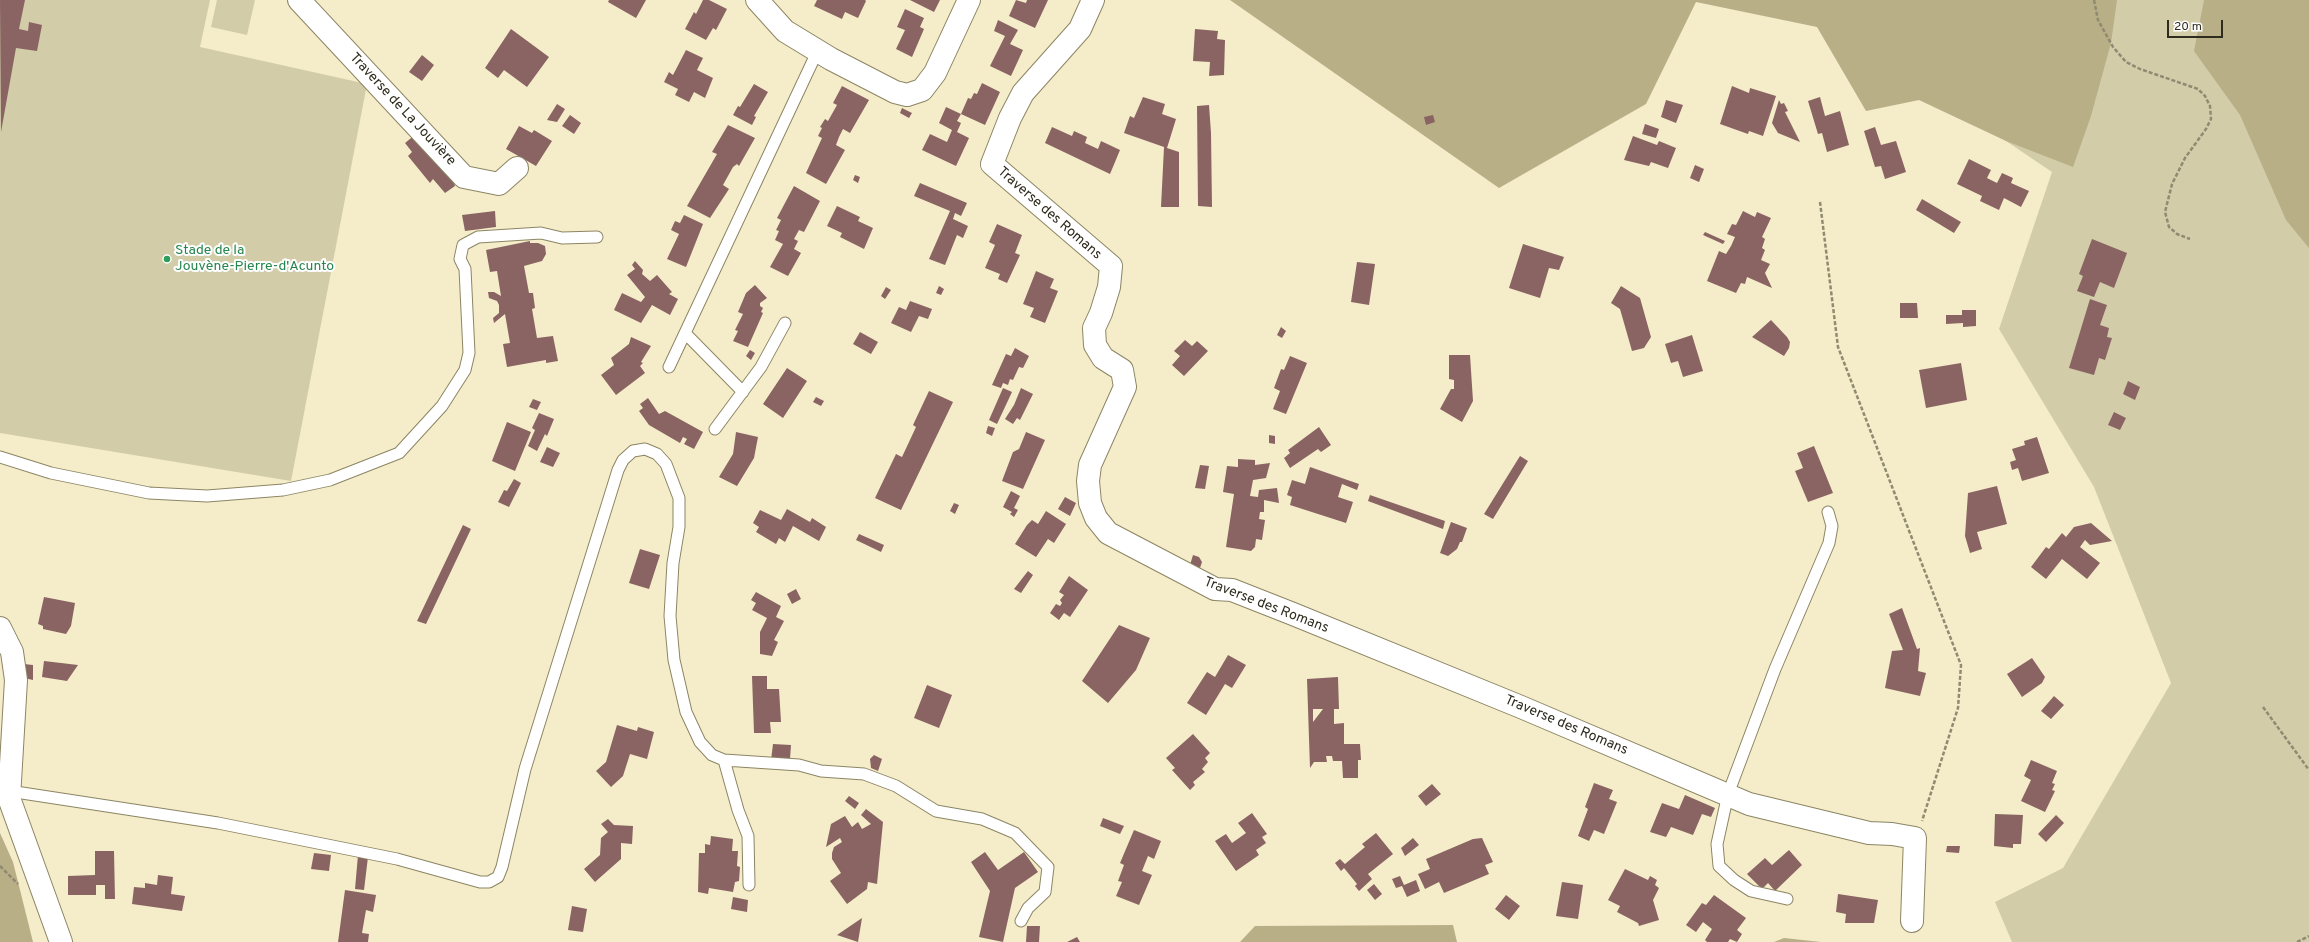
<!DOCTYPE html>
<meta charset="utf-8">
<style>
body{margin:0}
#map{position:relative;width:2309px;height:942px;overflow:hidden;background:#f5edc9;font-family:Overpass,sans-serif}
canvas{display:block}
.scale{position:absolute;left:2167px;top:20px;width:56px;height:18px;box-sizing:border-box;border:2px solid #2f2c1e;border-top:0;padding-left:5px;font-size:12px;line-height:14px;white-space:nowrap;color:#2f2c1e;-webkit-text-stroke:3px #fff;paint-order:stroke}
</style>
<div id="map">
<canvas width="2309" height="942"></canvas>
<div class="scale">20 m</div>
</div>
<script>
const g = document.querySelector('canvas').getContext('2d');
g.lineJoin = 'round';
function fillPath(path, color) { g.fillStyle = color; g.fill(path, 'evenodd'); }
const shape = rows => new Path2D(rows.map(r => 'M' + r).join(''));
function stroke(path, color, width, dash) { g.strokeStyle = color; g.lineWidth = width; g.lineCap = dash ? 'butt' : 'round'; g.setLineDash(dash || []); g.stroke(path); }
function drawText(font, color, halo, rows, align = 'center') {
  g.font = font + ' Overpass,sans-serif'; g.lineWidth = 4; g.setLineDash([]); g.textBaseline = 'middle'; g.strokeStyle = halo; g.fillStyle = color; for (const [text, x, y, turn = 0] of rows) {
    g.save(); g.translate(x, y); g.rotate((+turn || 0) * Math.PI / 180); g.textAlign = isNaN(turn) ? turn : align; if (halo) g.strokeText(text, 0, 0); g.fillText(text, 0, 0); g.restore();
  }
}
fillPath(shape([
 [0,0,210,0,200,47,367,84,291,481,0,433],
 [217,0,255,0,247,35,211,27],
 [1852,0,2309,0,2309,942,2012,942,1995,902,2063,868,2171,683,2094,487,1999,329,2052,172,2003,139]
]), '#d3cca9');
fillPath(shape([
 [1230,0,2117,0,2111,43,2091,116,2073,167,2006,141,1919,100,1866,111,1817,27,1696,2,1646,104,1499,188],
 [2204,0,2309,0,2309,248,2286,220,2240,115,2194,51],
 [0,833,13,862,33,942,0,942],
 [1453,925,1457,942,1240,942,1255,926],
 [1784,938,1821,942,1774,942]
]), '#b8af87');
fillPath(shape([
 [0,0,25,0,19,29,28,31,29,22,42,25,37,51,16,48,1,132],
 [609,0,646,0,636,18,608,2],
 [703,0,709,0,727,9,716,30,713,28,706,40,685,29,694,12,696,14],
 [817,0,865,0,866,1,858,18,845,12,842,19,814,6],
 [910,0,940,0,934,12],
 [1016,0,1026,3,1027,0,1048,0,1035,28,1009,16],
 [905,9,924,18,920,27,924,29,912,57,896,49,905,30,897,27],
 [998,20,1018,30,1010,44,1023,50,1011,76,990,66,1005,36,994,31],
 [511,29,549,57,527,87,504,70,498,78,485,68],
 [1195,29,1218,31,1217,39,1225,40,1224,75,1209,76,1210,62,1193,61],
 [686,50,703,58,697,70,713,78,705,98,694,92,689,102,675,95,678,89,664,82,669,72,673,75],
 [422,55,434,65,422,81,409,72],
 [982,83,1000,92,985,125,961,114,968,98,971,99,974,93,977,94],
 [754,84,768,92,754,116,756,117,752,125,733,115,738,106,740,107],
 [842,86,869,100,850,133,843,129,839,137,836,145,845,150,826,184,806,173,822,138,818,136,822,128,820,127,825,119,828,121,837,105,833,103],
 [1732,86,1749,93,1750,88,1776,96,1763,136,1749,131,1748,134,1720,124],
 [1143,97,1165,104,1162,114,1176,119,1167,148,1179,152,1179,207,1161,207,1164,147,1124,133,1130,116,1134,118],
 [1820,97,1825,116,1840,111,1849,145,1827,152,1822,133,1818,134,1808,101],
 [1666,100,1683,105,1676,123,1661,117],
 [1779,100,1781,104,1784,103,1788,111,1785,112,1800,142,1778,133,1772,123],
 [557,104,565,109,557,122,547,120],
 [1209,105,1211,133,1212,207,1198,206,1197,106],
 [946,107,961,114,957,121,961,123,957,132,969,138,956,166,922,150,930,134,947,142,952,130,939,123],
 [902,108,912,113,909,118,900,113],
 [570,115,581,123,574,134,562,126],
 [1433,115,1435,122,1426,125,1424,117],
 [1645,124,1659,129,1656,138,1642,134],
 [728,125,755,138,739,166,737,164,733,167,723,185,729,189,710,218,687,206,717,154,712,152],
 [519,126,532,133,534,130,552,141,536,166,506,149],
 [1052,127,1072,136,1074,131,1087,137,1085,143,1098,149,1101,141,1120,150,1110,174,1045,143],
 [1875,127,1881,145,1896,141,1906,172,1885,179,1881,166,1875,167,1864,131],
 [416,134,450,171,455,186,445,193,433,179,430,183,408,156,412,152,405,143],
 [1633,136,1657,145,1659,141,1676,148,1668,168,1651,162,1649,166,1624,160],
 [1969,159,1991,170,1987,178,1997,183,2002,173,2013,178,2011,183,2029,191,2021,207,2004,198,1999,210,1980,201,1982,196,1957,184],
 [1695,165,1704,169,1699,182,1690,178],
 [855,175,860,177,858,183,853,180],
 [920,183,967,203,961,216,955,213,953,219,968,226,963,238,957,235,945,265,929,259,950,211,914,196],
 [794,186,820,201,804,232,799,230,794,239,798,241,794,249,801,253,788,276,770,267,783,244,775,240,779,231,776,230,781,220,777,218],
 [1922,199,1961,222,1954,233,1916,210],
 [837,206,860,217,858,221,873,228,864,249,840,237,842,233,827,226],
 [495,211,496,227,465,231,462,215],
 [1743,211,1755,217,1757,212,1771,218,1762,237,1765,239,1762,248,1765,250,1761,260,1770,264,1765,273,1772,288,1747,277,1745,284,1741,283,1736,293,1707,281,1719,251,1726,254,1731,246,1735,237,1727,234,1732,224,1736,225],
 [684,215,703,224,686,267,667,259,679,234,671,230,675,221,680,223],
 [997,224,1022,235,1015,253,1020,255,1007,283,998,279,1000,274,985,268,995,245,989,242],
 [1705,232,1725,241,1723,244,1703,235],
 [2092,239,2127,253,2114,288,2100,282,2094,297,2077,291,2083,276,2079,274],
 [530,241,530,243,538,243,545,246,546,254,542,261,524,266,529,293,533,293,535,308,532,309,537,338,553,336,558,361,546,363,546,360,507,367,503,344,510,343,505,314,494,323,493,318,499,313,499,305,497,301,489,298,488,292,494,292,501,296,497,271,490,272,486,250],
 [1523,244,1564,257,1559,270,1549,268,1540,298,1509,288],
 [635,261,643,270,642,274,650,281,657,275,672,292,669,294,678,299,670,315,652,305,641,323,614,310,622,293,641,302,645,297,627,275,635,269,632,265],
 [1357,262,1375,264,1369,305,1351,302],
 [1036,271,1054,279,1050,288,1058,291,1045,323,1030,317,1034,308,1023,304],
 [755,285,767,298,760,303,760,306,763,308,761,312,763,313,748,347,733,341,738,331,735,330,743,314,738,312,746,293],
 [939,286,944,289,941,295,936,293],
 [1621,286,1640,298,1651,337,1644,348,1632,351,1620,309,1611,303],
 [886,287,891,290,885,299,881,296],
 [2090,299,2107,305,2100,325,2109,328,2107,337,2112,338,2105,360,2099,358,2094,375,2069,368],
 [910,301,932,309,928,319,919,316,911,332,891,323,899,307,906,310],
 [1900,303,1917,303,1918,318,1900,318],
 [1962,310,1976,310,1976,326,1963,327,1963,323,1946,324,1946,315,1962,315],
 [1771,320,1787,337,1790,342,1789,348,1784,356,1752,337],
 [1281,327,1286,331,1282,338,1277,335],
 [860,332,878,342,871,354,853,344],
 [1692,335,1703,371,1683,377,1678,361,1671,363,1665,344],
 [631,337,651,346,641,362,643,363,640,366,645,373,616,395,601,375,614,365,611,358,629,344],
 [1185,340,1192,346,1197,341,1208,351,1184,376,1172,365,1180,356,1174,351],
 [1015,348,1029,356,1023,368,1019,367,1013,380,1010,379,1008,385,1003,383,1001,388,992,385,1006,354,1011,356],
 [750,350,755,353,751,360,746,356],
 [1449,355,1470,355,1473,401,1462,422,1440,409,1451,389,1454,389,1454,380,1449,379],
 [1290,356,1307,363,1286,414,1273,409,1280,391,1274,388,1281,369,1284,370],
 [1961,363,1967,400,1926,408,1919,370],
 [787,368,807,381,783,418,763,404],
 [2128,381,2140,387,2135,400,2123,394],
 [1003,388,1012,392,997,424,989,420],
 [1021,388,1033,394,1020,420,1017,418,1013,424,1005,419,1014,405],
 [929,391,953,402,901,510,875,498,896,454,902,457,916,427,913,425],
 [816,397,824,401,821,406,813,402],
 [648,398,659,414,665,411,703,432,694,449,684,444,687,439,683,437,680,443,649,425,639,411,643,408,640,404],
 [533,399,541,402,537,410,529,407],
 [2114,412,2126,418,2120,430,2108,425],
 [539,413,554,419,547,436,545,434,537,451,528,446,535,430,532,428],
 [507,422,531,432,515,471,492,461],
 [988,426,995,428,992,436,986,433],
 [1319,427,1331,445,1321,452,1318,449,1290,468,1284,458,1290,453,1288,450],
 [736,432,758,437,754,458,737,486,719,477,733,454],
 [1026,432,1045,440,1023,489,1002,481,1013,452,1019,449],
 [1269,435,1275,436,1275,444,1269,443],
 [2037,437,2049,473,2022,481,2018,468,2012,470,2010,462,2016,460,2012,449,2025,445,2024,441],
 [1814,446,1833,493,1808,502,1795,471,1803,468,1797,453],
 [547,447,560,453,553,467,540,462],
 [1520,456,1528,461,1493,519,1484,514],
 [1238,459,1255,460,1255,465,1270,463,1266,478,1253,480,1250,496,1258,497,1259,490,1277,488,1279,503,1264,500,1264,512,1260,512,1259,519,1265,520,1262,540,1256,539,1255,547,1251,551,1226,547,1234,494,1223,492,1227,466,1238,467],
 [1200,465,1209,466,1205,489,1195,488],
 [1310,467,1359,484,1357,490,1342,484,1338,497,1353,502,1346,523,1290,505,1292,497,1287,495,1292,480,1305,484],
 [514,479,521,483,509,507,498,502,504,490,507,491],
 [1997,486,2007,524,1977,532,1982,549,1970,553,1965,536,1968,493],
 [1011,491,1020,496,1014,508,1018,510,1014,517,1010,514,1012,512,1003,507],
 [1370,495,1445,521,1443,529,1368,501],
 [1065,497,1076,503,1070,516,1058,509],
 [954,503,959,505,955,514,950,511],
 [787,509,810,522,812,518,826,527,819,541,793,526,785,542,779,538,776,544,756,532,759,527,753,523,760,510,781,520],
 [1046,511,1066,524,1054,543,1048,539,1036,557,1015,544,1027,525,1032,520,1038,524],
 [1451,522,1467,528,1462,542,1460,542,1457,549,1448,556,1440,553],
 [2091,523,2112,541,2090,545,2085,540,2080,547,2100,563,2087,579,2062,559,2046,579,2031,567,2046,547,2049,549,2062,533,2066,537,2074,527],
 [463,525,471,529,426,624,417,621],
 [859,534,884,545,881,552,856,540],
 [640,549,660,555,649,589,629,583],
 [1193,555,1199,557,1202,562,1200,568,1190,565],
 [1028,571,1033,575,1021,593,1014,589],
 [1069,576,1088,590,1070,617,1064,613,1059,620,1050,613,1056,604,1060,606,1062,603,1060,600,1064,595,1059,592],
 [796,589,801,599,792,604,787,594],
 [756,592,781,606,776,617,784,621,774,640,778,642,772,656,760,654,760,632,767,618,752,610,756,603,751,600],
 [44,597,75,603,71,626,66,634,43,629,43,626,38,624],
 [1902,608,1917,649,1920,648,1918,671,1926,673,1920,696,1885,688,1892,651,1903,650,1889,614],
 [1119,625,1150,638,1136,670,1108,703,1082,681],
 [1228,655,1246,665,1232,688,1225,684,1206,715,1187,703,1207,672,1215,677],
 [2032,658,2045,677,2042,683,2022,697,2007,674],
 [44,661,78,665,67,681,42,677],
 [24,664,33,665,33,680,24,678],
 [752,676,767,676,767,689,779,689,781,722,770,722,771,733,754,733],
 [1338,677,1339,709,1334,709,1334,724,1344,723,1344,744,1360,744,1361,760,1358,760,1358,778,1343,778,1342,761,1333,761,1332,756,1326,756,1327,762,1314,762,1310,768,1307,679],
 [1313,709,1323,709,1313,722],
 [927,685,952,695,939,728,914,718],
 [2054,696,2064,705,2051,719,2041,711],
 [617,725,637,731,638,727,654,732,647,759,630,754,623,776,611,787,596,771,606,762],
 [1193,734,1210,753,1205,758,1208,762,1202,769,1205,772,1193,782,1195,785,1190,790,1172,770,1175,768,1166,758],
 [773,744,791,745,790,759,771,760],
 [874,755,882,759,878,771,871,768,870,759],
 [2031,760,2057,771,2052,783,2055,784,2052,790,2055,791,2045,812,2021,801,2031,780,2024,776],
 [1594,783,1613,790,1609,799,1617,802,1604,834,1594,830,1589,841,1578,836,1588,809,1585,807],
 [1432,784,1441,794,1426,806,1418,796],
 [1685,795,1715,808,1711,817,1702,814,1693,835,1671,827,1666,837,1650,832,1662,803,1679,809],
 [849,796,859,803,855,809,845,801],
 [866,809,883,822,877,884,868,882,867,889,847,904,830,881,841,873,832,859,832,853,834,847,842,842,840,838,826,847,831,824,845,816,852,827,858,822,862,829,871,824,861,815],
 [1252,813,1267,834,1262,837,1266,843,1256,850,1259,855,1236,871,1215,841,1226,834,1232,843,1246,833,1238,823],
 [1995,814,2023,815,2021,844,2013,844,2013,848,1994,846],
 [2056,815,2064,823,2046,842,2038,834],
 [1103,818,1124,826,1120,834,1100,826],
 [608,819,614,825,633,826,632,844,621,843,621,859,595,882,584,869,600,855,601,838,608,832,601,824],
 [1134,830,1161,841,1154,859,1148,856,1142,871,1152,875,1139,905,1116,896,1122,882,1118,881,1124,865,1120,863],
 [1376,833,1393,854,1368,874,1372,879,1359,891,1355,886,1357,884,1344,868,1341,871,1335,863,1340,859,1345,864,1365,847,1362,844],
 [711,836,733,839,732,851,738,851,737,866,740,867,739,881,735,882,733,892,709,888,708,894,698,892,699,853,705,853,705,844,710,845],
 [1413,838,1419,845,1405,856,1401,848],
 [1482,838,1493,862,1485,865,1489,874,1444,893,1439,882,1425,889,1418,874,1430,869,1426,859,1473,839],
 [1947,846,1960,846,1959,853,1946,852],
 [1789,850,1802,865,1775,891,1768,883,1762,889,1747,874,1765,858,1772,865],
 [95,851,114,851,115,899,105,899,105,885,96,885,96,895,68,895,68,876,95,875],
 [985,852,998,870,1024,852,1038,872,1015,888,1003,942,979,937,990,891,971,862],
 [314,853,331,855,329,871,311,869],
 [358,855,368,857,364,890,355,889],
 [1625,869,1648,880,1650,876,1657,880,1655,885,1659,888,1653,900,1659,920,1639,926,1638,923,1617,912,1620,906,1608,900],
 [158,875,173,877,171,894,185,896,182,911,132,904,134,887,145,888,145,883,157,885],
 [1400,876,1404,885,1416,880,1420,891,1407,897,1402,886,1396,888,1392,879],
 [1562,882,1583,885,1578,919,1556,916],
 [1374,884,1382,894,1375,900,1367,890],
 [345,890,376,895,373,912,366,910,362,933,369,934,368,942,338,942],
 [1838,894,1878,900,1874,923,1845,923,1846,914,1836,912],
 [1506,895,1520,906,1509,920,1495,909],
 [1714,895,1746,918,1737,930,1742,934,1737,942,1730,939,1728,942,1707,942,1705,940,1712,929,1703,922,1696,932,1686,925,1702,903,1706,905],
 [733,897,748,900,747,912,731,909],
 [572,906,587,909,583,932,568,930],
 [862,918,858,942,837,935],
 [1027,926,1040,926,1039,942,1026,942],
 [1077,937,1080,942,1067,942]
]), '#896463');
const service = shape([
 [686,334,743,392],
 [669,367,818,50],
 [715,429,761,367,785,323],
 [0,457,51,473,149,493,207,496,283,490,330,480,399,453,442,406,465,370,469,353,465,269,460,259,463,245,478,237,541,233,562,238,597,237],
 [724,760,738,810,748,836,749,885],
 [9,791,218,823,397,859,480,882,489,882,498,877,502,867,525,769,618,470,623,460,633,451,645,449,657,454,666,464,679,498,679,527,673,563,670,616,674,660,686,712,700,742,712,755,724,760,799,765,821,771,864,774,896,786,936,811,982,819,1015,833,1048,867,1045,892,1028,908,1021,921],
 [1787,899,1751,891,1734,880,1719,866,1717,844,1728,794,1775,669,1829,543,1832,526,1828,512]
]);
const minor = shape([
 [299,0,464,177,499,184,517,168],
 [757,0,785,31,831,59,895,92,907,95,922,90,935,73,969,0],
 [1093,0,1080,29,1023,93,1010,118,992,164,1111,266,1109,287,1101,313,1094,328,1095,345,1103,358,1122,370,1125,387,1090,465,1088,481,1090,503,1096,518,1108,533,1215,589,1232,590,1293,614,1521,707,1749,804,1869,833,1892,834,1915,838,1912,921],
 [0,628,12,652,16,680,9,798,61,942]
]);
stroke(service, '#8c8564', 13);
stroke(minor, '#8c8564', 24);
stroke(shape([
 [2094,0,2098,20,2113,47,2126,62,2140,69,2198,89,2205,96,2210,106,2211,119,2206,129,2185,158,2172,184,2165,212,2169,227,2177,234,2190,239],
 [1820,202,1838,347,1961,665,1958,708,1922,821],
 [2263,707,2309,770],
 [0,866,18,884],
 [2297,942,2309,936]
]), '#8f8a71', 2.5, [4, 2]);
stroke(service, '#fff', 11);
stroke(minor, '#fff', 22);
for (const [x, y, r, color] of [
 [167,259,4,"#2e9e5b"]
]) { const dot = new Path2D(); dot.arc(x, y, r, 0, 2 * Math.PI); g.fillStyle = color; g.fill(dot); stroke(dot, '#fff', 1.5); }
drawText('14px', '#2f2c1e', '#fff', [
 ["Traverse de La Jouvière",402,110,47],
 ["Traverse des Romans",1049,214,41],
 ["Traverse des Romans",1266,606,21],
 ["Traverse des Romans",1566,726,23]
]);
drawText('14px', '#27864d', '#fff', [
 ["Stade de la",175,251],
 ["Jouvène-Pierre-d'Acunto",175,267]
], 'left');
</script>
